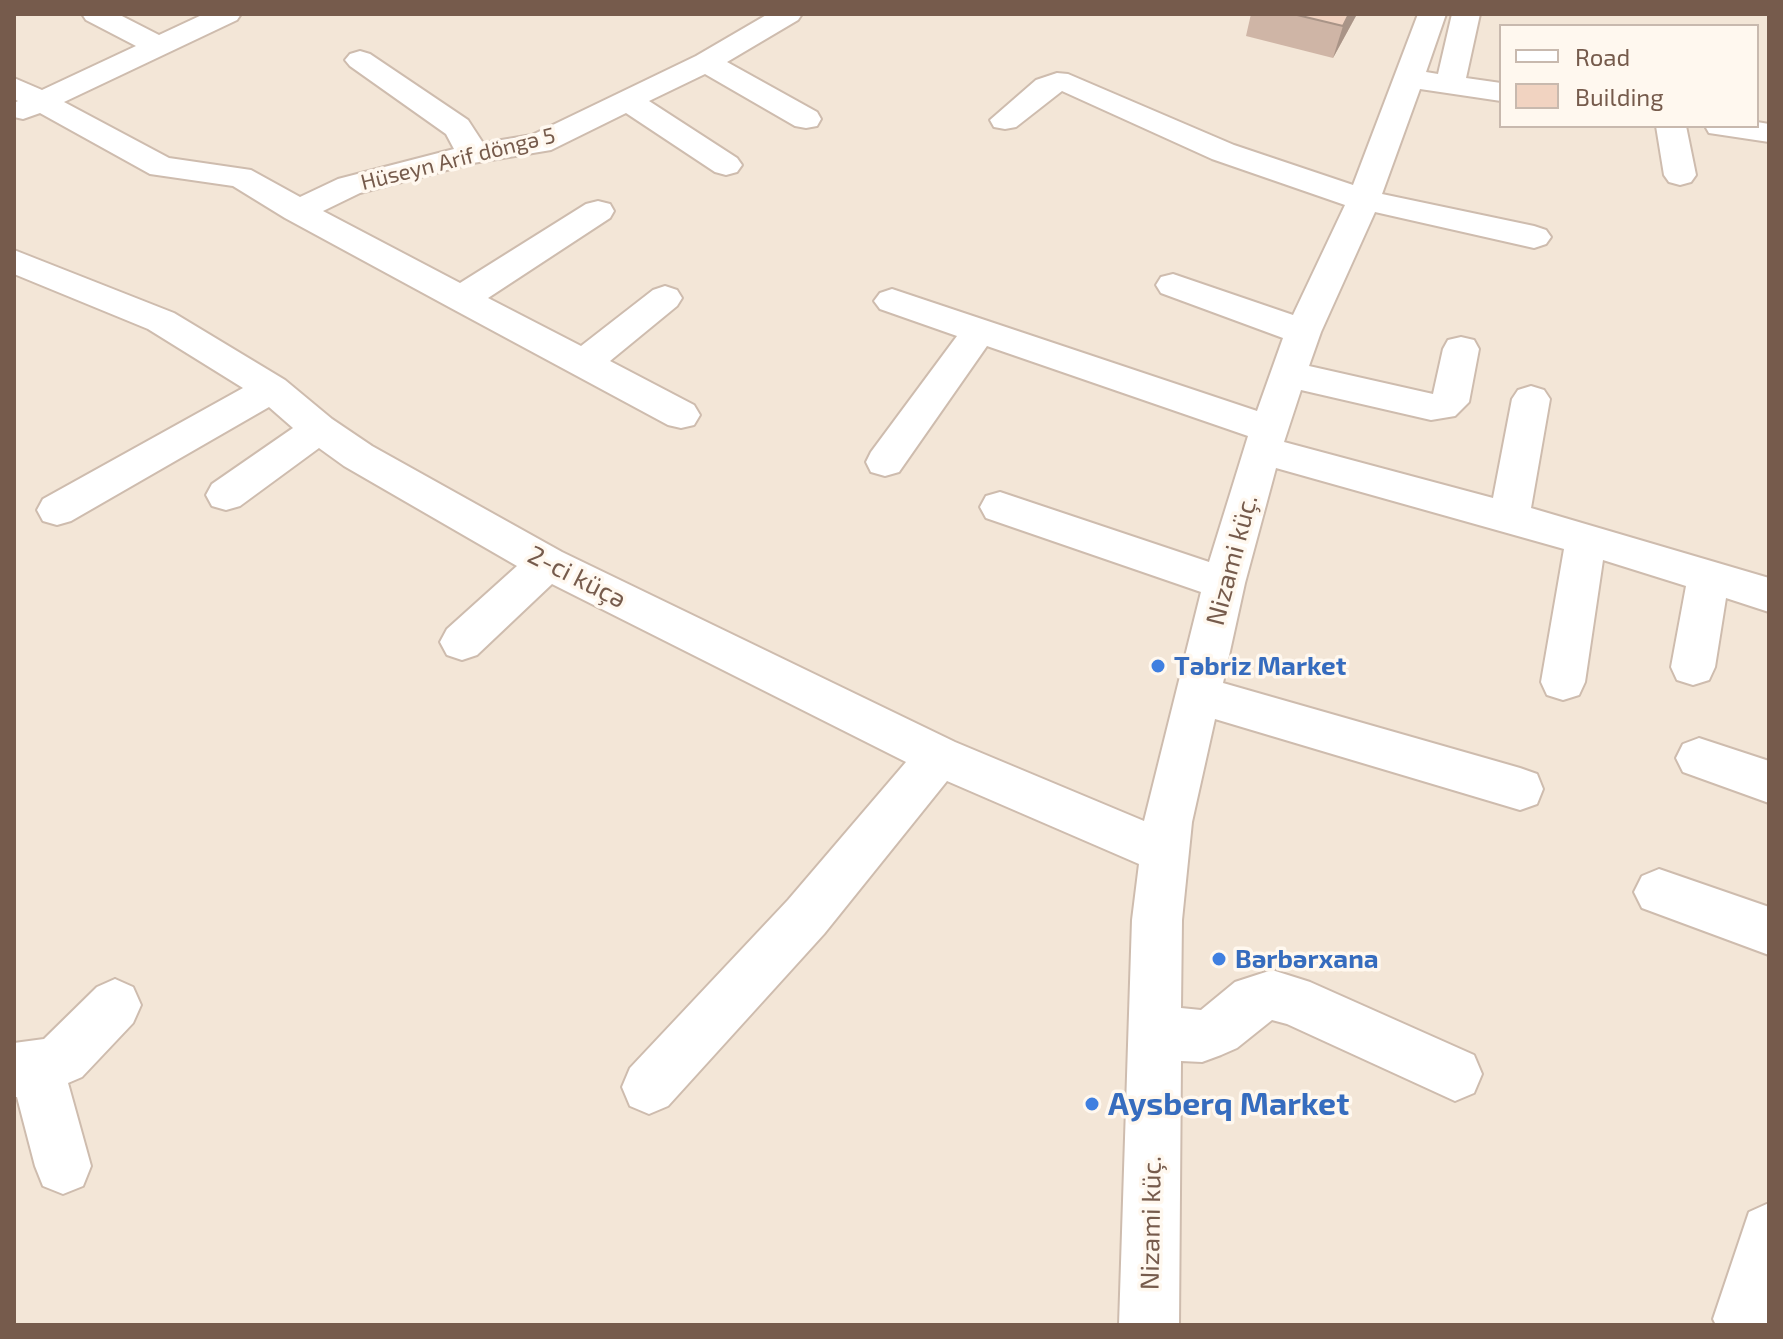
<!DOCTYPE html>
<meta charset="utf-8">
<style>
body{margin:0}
#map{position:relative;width:1783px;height:1339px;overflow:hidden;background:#fcf4e8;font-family:"Exo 2",sans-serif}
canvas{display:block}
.frame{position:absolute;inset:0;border:16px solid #765b4c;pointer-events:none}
.legend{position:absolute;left:1499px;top:24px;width:260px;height:104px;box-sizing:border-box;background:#fff8ef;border:2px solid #c8b9ae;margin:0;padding:10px 14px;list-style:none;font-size:24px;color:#765b4c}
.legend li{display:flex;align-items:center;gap:16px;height:40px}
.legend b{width:40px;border:2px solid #c8b9ae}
</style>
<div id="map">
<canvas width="1783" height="1339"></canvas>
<div class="frame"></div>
<ul class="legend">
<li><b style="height:10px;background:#fff"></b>Road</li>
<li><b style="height:22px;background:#f1d3c1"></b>Building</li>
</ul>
</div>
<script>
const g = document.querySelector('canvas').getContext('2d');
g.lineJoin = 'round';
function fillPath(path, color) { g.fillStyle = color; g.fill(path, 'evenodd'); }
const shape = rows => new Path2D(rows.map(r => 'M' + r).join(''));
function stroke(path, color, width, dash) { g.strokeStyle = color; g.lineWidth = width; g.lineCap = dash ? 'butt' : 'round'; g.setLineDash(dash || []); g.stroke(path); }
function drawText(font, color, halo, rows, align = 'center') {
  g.font = font + ' "Exo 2",sans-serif'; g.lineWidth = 7; g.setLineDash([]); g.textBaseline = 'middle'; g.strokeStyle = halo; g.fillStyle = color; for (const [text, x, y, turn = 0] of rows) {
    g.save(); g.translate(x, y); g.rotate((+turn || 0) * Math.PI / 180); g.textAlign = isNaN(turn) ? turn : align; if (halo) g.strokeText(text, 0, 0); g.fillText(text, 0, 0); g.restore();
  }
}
fillPath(shape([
 [14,14,1769,14,1769,1325,14,1325],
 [1501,26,1757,26,1757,126,1501,126]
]), '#f3e6d7');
const minor = shape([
 [82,14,118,14,159,35,204,14,241,14,237,20,64,102,169,158,251,170,300,197,338,179,454,149,446,134,350,66,345,60,350,54,360,51,370,54,468,120,483,143,532,135,696,56,768,14,802,14,798,20,727,62,817,112,821,119,817,126,806,128,795,126,705,74,649,101,737,158,742,165,737,172,726,175,715,172,626,113,551,150,473,163,360,193,323,211,460,283,586,204,598,201,610,204,614,211,610,218,488,298,581,346,653,290,665,286,677,290,682,298,677,306,610,361,694,405,700,415,694,425,681,428,668,425,449,307,285,218,233,186,150,174,40,113,23,119,14,117,14,103,18,101,14,99,14,78,42,90,136,46,86,20,82,14],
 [1418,14,1446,14,1426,72,1438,74,1452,14,1480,14,1466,78,1501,83,1501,101,1420,89,1382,194,1534,226,1546,230,1551,237,1546,244,1534,248,1375,212,1321,332,1309,366,1433,394,1443,349,1448,340,1461,337,1474,340,1479,349,1469,402,1455,416,1431,420,1301,390,1284,442,1493,498,1512,399,1518,390,1531,386,1544,390,1550,399,1531,508,1769,578,1769,612,1726,598,1715,667,1709,680,1693,685,1677,680,1671,667,1686,586,1603,560,1585,682,1579,695,1563,700,1547,695,1541,682,1564,549,1276,468,1245,583,1223,683,1520,768,1537,774,1543,789,1537,804,1520,810,1215,719,1192,822,1182,920,1181,1008,1201,1010,1235,982,1272,970,1310,982,1474,1055,1482,1074,1474,1093,1455,1101,1287,1024,1272,1020,1237,1048,1221,1055,1202,1062,1181,1061,1179,1325,1119,1325,1132,920,1139,864,947,781,824,934,668,1106,649,1114,630,1106,622,1087,630,1068,788,900,906,762,552,584,477,655,462,660,447,655,440,642,447,629,517,566,344,466,319,448,240,506,226,510,212,506,206,495,212,484,293,428,269,407,71,521,57,525,43,521,37,510,43,499,243,388,148,329,14,274,14,250,174,313,285,380,332,419,372,446,562,552,955,742,1144,821,1201,592,986,518,980,507,986,496,1000,492,1209,562,1248,436,987,346,899,472,885,476,871,472,866,462,871,452,957,336,880,309,874,301,880,293,892,289,904,293,1257,411,1283,338,1161,293,1156,285,1161,277,1173,274,1293,315,1345,205,1212,159,1062,91,1016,127,1005,129,994,127,990,120,1036,80,1057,73,1068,74,1234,145,1353,185,1418,14],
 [1757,122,1769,124,1769,142,1709,133,1705,126,1757,126,1757,122],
 [1656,126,1686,126,1696,175,1691,182,1680,185,1669,182,1664,175,1656,126],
 [1699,738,1769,761,1769,803,1683,772,1676,758,1683,744,1699,738],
 [1659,869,1769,907,1769,955,1642,908,1634,892,1642,876,1659,869],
 [115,979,133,987,141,1005,133,1023,82,1077,68,1083,91,1166,83,1186,63,1194,43,1186,35,1166,17,1097,14,1097,14,1043,44,1039,97,987,115,979],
 [1769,1203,1769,1325,1716,1325,1713,1319,1749,1212,1769,1203]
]);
stroke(minor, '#cebcae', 4);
fillPath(minor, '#fff');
fillPath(shape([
 [1251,14,1357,14,1333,58,1246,36]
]), '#cfb5a6');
fillPath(shape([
 [1349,14,1357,14,1333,58,1343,26]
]), '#a99487');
const building = shape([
 [1293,14,1349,14,1343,26,1293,14]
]);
fillPath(building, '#f1d3c1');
stroke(building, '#a99487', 2);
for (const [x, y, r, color] of [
 [1158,666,8,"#3f7fe0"],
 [1219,959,8,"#3f7fe0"],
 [1092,1104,8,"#3f7fe0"]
]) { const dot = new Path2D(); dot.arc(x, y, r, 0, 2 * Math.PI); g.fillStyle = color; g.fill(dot); stroke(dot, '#fff8ef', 3); }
drawText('22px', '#765b4c', '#fff8ef', [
 ["Hüseyn Arif döngə 5",458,159,-14]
]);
drawText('26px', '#765b4c', '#fff8ef', [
 ["Nizami küç.",1232,560,-75],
 ["2-ci küçə",577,577,27],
 ["Nizami küç.",1151,1223,-89]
]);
drawText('bold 26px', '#366cbe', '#fff8ef', [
 ["Təbriz Market",1174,666],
 ["Bərbərxana",1235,959]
], 'left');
drawText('bold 32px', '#366cbe', '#fff8ef', [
 ["Aysberq Market",1108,1104]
], 'left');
</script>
